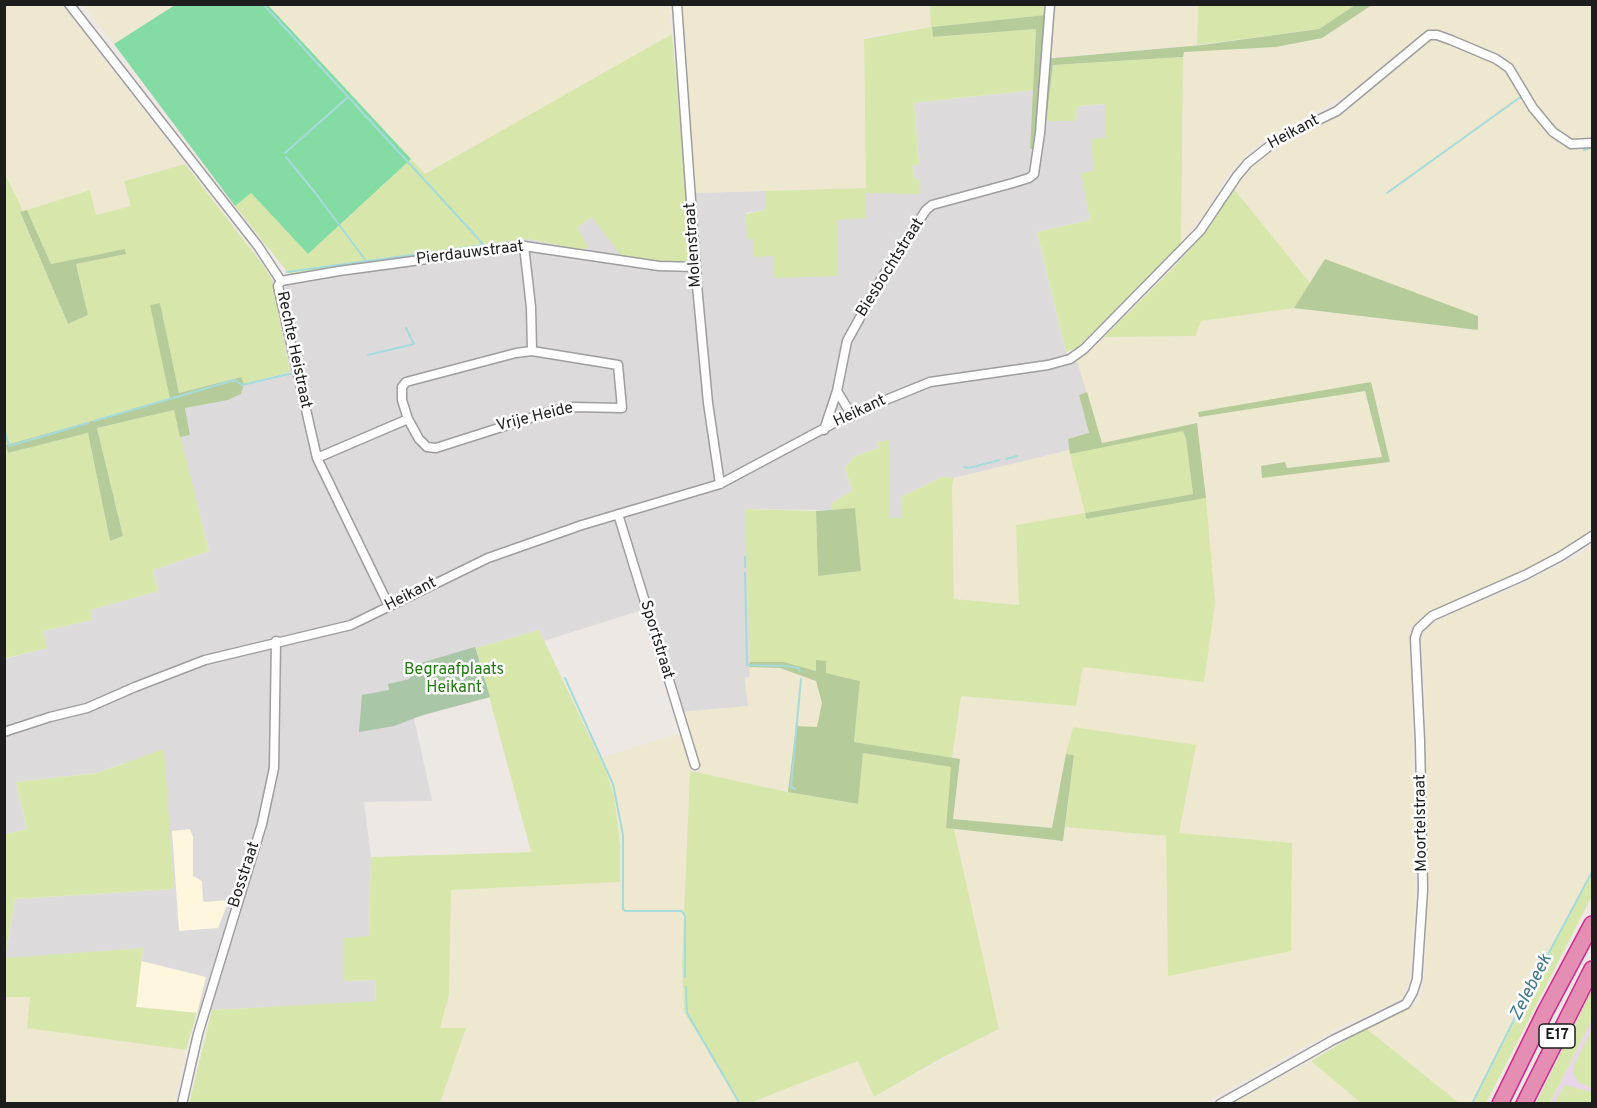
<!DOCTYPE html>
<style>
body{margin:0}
#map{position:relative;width:1597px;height:1108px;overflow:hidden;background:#eee8e4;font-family:Overpass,sans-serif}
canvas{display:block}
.frame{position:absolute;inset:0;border:6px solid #1d1d1d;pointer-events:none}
</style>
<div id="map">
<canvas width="1597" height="1108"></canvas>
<div class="frame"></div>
</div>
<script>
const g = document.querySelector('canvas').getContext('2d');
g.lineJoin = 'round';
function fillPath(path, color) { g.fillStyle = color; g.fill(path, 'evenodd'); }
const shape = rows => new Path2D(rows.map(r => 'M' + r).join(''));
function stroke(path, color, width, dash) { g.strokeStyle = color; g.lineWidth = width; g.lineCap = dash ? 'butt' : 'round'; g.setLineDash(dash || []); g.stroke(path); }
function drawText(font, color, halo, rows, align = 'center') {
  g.font = font + ' Overpass,sans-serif'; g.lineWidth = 5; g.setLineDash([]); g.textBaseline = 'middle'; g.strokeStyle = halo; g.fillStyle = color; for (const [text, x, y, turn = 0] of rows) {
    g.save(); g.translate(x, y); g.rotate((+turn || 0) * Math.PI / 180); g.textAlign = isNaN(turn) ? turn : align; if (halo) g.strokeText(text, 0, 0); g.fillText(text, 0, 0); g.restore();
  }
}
fillPath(shape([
 [1033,90,1030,148,1043,148,1046,121,1076,121,1077,106,1105,104,1105,138,1094,171,1082,174,1090,220,1037,232,1066,352,1077,360,1087,392,1079,395,1089,434,1068,439,1070,450,954,478,942,477,901,497,901,518,889,518,889,440,878,443,879,448,855,456,845,467,852,491,832,503,831,510,746,509,750,662,750,677,745,678,748,706,683,712,648,608,544,641,539,630,476,648,490,697,414,718,432,801,364,802,371,857,369,936,345,981,375,980,376,1002,212,1010,197,1013,136,1007,143,948,5,959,15,899,174,889,123,763,97,773,16,782,27,829,5,834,4,664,5,659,46,648,43,631,92,620,89,610,158,591,153,570,209,551,180,437,190,435,185,408,228,400,241,394,244,384,290,372,272,280,289,274,488,243,528,239,578,249,588,248,577,228,592,217,692,256,686,193,766,191,766,210,746,213,748,239,753,239,773,256,838,276,838,220,866,193,919,180,915,180,912,166,919,164,914,103]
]), '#dcdadb');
fillPath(shape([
 [1592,1020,1592,1103,1550,1104,1568,1067]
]), '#e6d6e7');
fillPath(shape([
 [190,829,193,837,193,876,202,881,203,901,205,902,229,900,218,928,179,931,172,831],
 [141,961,206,977,197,1013,136,1007]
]), '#fef6dd');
fillPath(shape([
 [5,4,62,5,185,164,124,180,132,206,96,215,90,190,23,211,5,172],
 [83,5,175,5,114,44],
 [268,5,669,5,672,34,425,174],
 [682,5,930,5,932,27,864,37,866,188,696,193],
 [1054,5,1198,5,1197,45,1049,58],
 [1372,5,1592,5,1592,139,1575,141,1555,130,1541,114,1517,73,1503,56,1445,33,1428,31,1344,97,1270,136,1247,153,1228,175,1204,215,1181,243,1183,52,1276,47,1322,38],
 [1437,39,1492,61,1504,70,1514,81,1525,102,1543,129,1566,146,1577,149,1592,147,1592,531,1531,569,1442,608,1410,626,1415,906,1409,981,1404,996,1390,1005,1340,1027,1204,1103,750,1104,858,1061,874,1097,999,1029,954,829,1062,841,1065,827,1166,836,1168,975,1292,843,1179,833,1073,727,1052,828,953,819,960,760,952,758,961,696,1076,706,1083,667,1197,423,1101,443,1077,360,1104,337,1195,336,1200,321,1294,308,1477,330,1325,259,1310,283,1234,189,1253,167,1272,149,1337,116,1428,40],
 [1371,382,1390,462,1262,478,1285,463,1287,469,1382,457,1365,391,1199,416],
 [1070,450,1085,513,1017,525,1019,605,954,599,952,486,954,478],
 [1592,545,1592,873,1551,950,1474,1103,1459,1103,1367,1029,1417,1004,1422,992,1426,961,1426,708,1422,646,1423,633,1426,628,1439,619,1527,582,1581,554],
 [749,667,780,668,816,681,822,703,817,728,796,727,788,792,697,773,695,753,683,712,748,706,745,678,750,677],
 [680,733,690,762,691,777,682,963,684,1012,741,1103,440,1104,466,1028,440,1028,449,995,450,890,619,882,614,795,600,758],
 [30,996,28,1028,186,1050,174,1103,5,1103,4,997],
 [1311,1061,1361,1103,1231,1104]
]), '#ede8cf');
fillPath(shape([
 [930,5,1045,5,1045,15,932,27,934,37,1036,29,1033,90,914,103,919,165,912,166,915,180,920,179,920,194,866,193,865,218,838,220,838,276,774,278,773,256,754,257,753,239,747,239,746,214,766,210,766,191,866,188,864,39,931,27],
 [1198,5,1355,5,1319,29,1197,45],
 [672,34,692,256,691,260,687,263,622,257,592,217,577,228,589,248,579,249,528,239,488,243,289,274,235,206,251,193,308,254,411,159,425,174],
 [1183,57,1181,243,1077,348,1066,352,1037,232,1090,220,1081,173,1094,171,1091,139,1105,138,1105,104,1077,106,1076,121,1046,121,1053,65],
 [185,164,266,269,272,280,290,372,244,384,240,377,179,393,160,304,151,305,170,399,6,445,8,453,88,433,110,541,123,536,97,428,174,410,209,551,153,570,158,591,90,610,92,620,43,631,47,648,6,658,5,664,4,172,23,211,20,213,68,324,88,315,76,264,126,254,125,249,51,264,27,210,90,190,96,215,131,206,124,181],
 [1234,189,1310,283,1294,308,1201,321,1195,336,1104,337,1171,270,1206,232],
 [1183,430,1186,439,1193,494,1085,513,1087,519,1206,498,1215,603,1204,682,1083,667,1076,706,961,696,952,758,854,742,860,681,826,673,826,662,816,671,784,662,750,662,745,509,816,511,818,576,861,571,855,508,831,510,832,503,852,491,845,467,855,456,879,448,878,442,890,440,889,518,901,518,901,497,942,477,954,478,952,486,954,599,1019,605,1016,525,1085,513,1070,454],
 [539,630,605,769,614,795,620,845,620,882,451,890,449,995,440,1028,466,1028,440,1103,189,1104,212,1010,376,1001,375,980,344,981,344,938,369,936,371,857,531,852,476,648],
 [1073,727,1196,745,1179,833,1292,843,1291,951,1168,976,1166,836,1065,827,1074,755,1066,754],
 [164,749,174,889,15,899,5,958,143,948,136,1007,197,1013,186,1050,27,1028,30,997,4,997,5,834,27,829,16,782,97,773],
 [863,753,952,767,946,828,954,829,999,1029,938,1060,874,1097,858,1061,750,1103,741,1103,684,1012,682,963,690,771,788,792,857,804],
 [1592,873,1592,896,1486,1103,1474,1103,1551,950],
 [1592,989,1592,1020,1550,1103,1536,1103],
 [1367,1028,1367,1029,1459,1103,1361,1103,1311,1061],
 [1592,1030,1592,1088,1578,1082,1573,1073,1574,1065],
 [1565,1085,1592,1092,1592,1103,1554,1103]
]), '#d7e7ab');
fillPath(shape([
 [1355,5,1372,5,1322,38,1276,47,1184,52,1183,57,1053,65,1043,148,1030,149,1036,29,933,37,932,27,1045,15,1043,59,1202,45,1319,29],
 [27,210,51,264,125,249,126,254,76,264,88,315,68,324,20,212],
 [1325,259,1478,316,1478,330,1294,308],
 [160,303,179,393,241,377,244,384,241,394,228,400,185,408,190,435,180,437,174,410,97,428,123,536,110,541,88,433,8,453,6,445,170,399,150,305],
 [1371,382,1390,462,1262,478,1261,466,1285,462,1287,468,1382,457,1365,391,1199,417,1198,412],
 [1087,392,1102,443,1197,423,1206,498,1086,519,1085,513,1193,494,1186,439,1183,431,1070,454,1068,439,1089,433,1079,395],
 [855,508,861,571,818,576,816,511],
 [816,660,826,661,826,673,860,681,854,742,960,759,953,819,1052,828,1066,754,1074,755,1063,841,946,828,951,767,863,753,858,804,788,792,796,726,817,727,822,703,816,681,780,668,749,667,750,662,784,662,816,671]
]), '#b5cc9a');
fillPath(shape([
 [475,647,490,697,423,715,394,726,359,732,362,695,389,690,388,684,410,679,407,667]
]), '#a9c6a6');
fillPath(shape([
 [175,5,268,5,411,159,308,254,251,193,235,206,114,44]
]), '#84dba4');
stroke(shape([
 [263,4,484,245,287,272],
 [1552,136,1571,149],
 [1584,150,1592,147],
 [285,153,348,97],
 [286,157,317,195,366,261],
 [1387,193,1519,98,1524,98],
 [368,355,414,344,406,328],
 [94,421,235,380,242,385,293,373],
 [4,428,9,446,88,423],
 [1006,459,1017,456],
 [964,467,969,468,999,460],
 [745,567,745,557],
 [745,573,747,665,785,666,798,668,800,671],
 [565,678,613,784,623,835,623,909,625,911,682,911,685,916,685,977],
 [795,789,791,787,801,679],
 [686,987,687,1013,740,1104],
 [1472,1104,1528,992,1592,872]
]), '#a5dbda', 2);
const minor = shape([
 [69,4,258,246,281,281,278,286,317,458,389,606],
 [677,4,697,285,708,403,720,484],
 [524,246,531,307,532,351],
 [281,281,339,271,524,246,659,266,696,267],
 [532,351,618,365,622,408,574,407,552,411,436,448,427,447,419,439,408,419,402,400,402,387,406,382,516,353,532,351],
 [851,414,837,391,847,341,882,278,926,210,932,205,1013,183,1029,178,1034,174,1040,133,1050,4],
 [824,430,837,391],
 [317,458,408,419],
 [618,514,695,765],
 [4,732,50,717,87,708,135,687,205,660,351,625,488,558,582,525,720,484,851,414,930,382,1048,365,1070,359,1084,349,1200,231,1237,176,1248,163,1277,140,1337,111,1429,35,1437,35,1451,40,1496,59,1509,68,1533,108,1553,132,1571,144,1592,143],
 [182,1104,198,1034,262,824,274,768,276,641],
 [1220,1104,1333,1040,1406,1004,1413,992,1417,979,1423,890,1420,741,1415,638,1418,629,1432,616,1525,575,1561,556,1592,536]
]);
const motorway = shape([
 [1500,1104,1545,1012,1592,924],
 [1524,1104,1592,969]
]);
stroke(minor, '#9e9e9e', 11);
stroke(motorway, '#d32a8d', 18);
stroke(minor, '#fff', 8);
stroke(motorway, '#e38eb2', 15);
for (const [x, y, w] of [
 [1557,1036,36]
]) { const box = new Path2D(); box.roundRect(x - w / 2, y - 12, w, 24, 4.5); g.fillStyle = '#fff'; g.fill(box); stroke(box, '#1d1d1d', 1.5); }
drawText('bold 15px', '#1d1d1d', null, [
 ["E17",1557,1036]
]);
drawText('16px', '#1d1d1d', '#fff', [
 ["Heikant",1294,133,-28],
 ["Molenstraat",694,245,-94],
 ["Pierdauwstraat",470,254,-7],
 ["Biesbochtstraat",891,268,-58],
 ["Rechte Heistraat",293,350,78],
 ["Heikant",860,412,-25],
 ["Vrije Heide",535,418,-14],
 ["Heikant",411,595,-27],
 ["Sportstraat",656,640,73],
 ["Moortelstraat",1422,823,-91],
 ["Bosstraat",245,875,-72]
]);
drawText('16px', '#20780f', '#fff', [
 ["Begraafplaats",454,671],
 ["Heikant",454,689]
]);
drawText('italic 18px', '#41788b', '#fff', [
 ["Zelebeek",1532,988,-63]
]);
</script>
